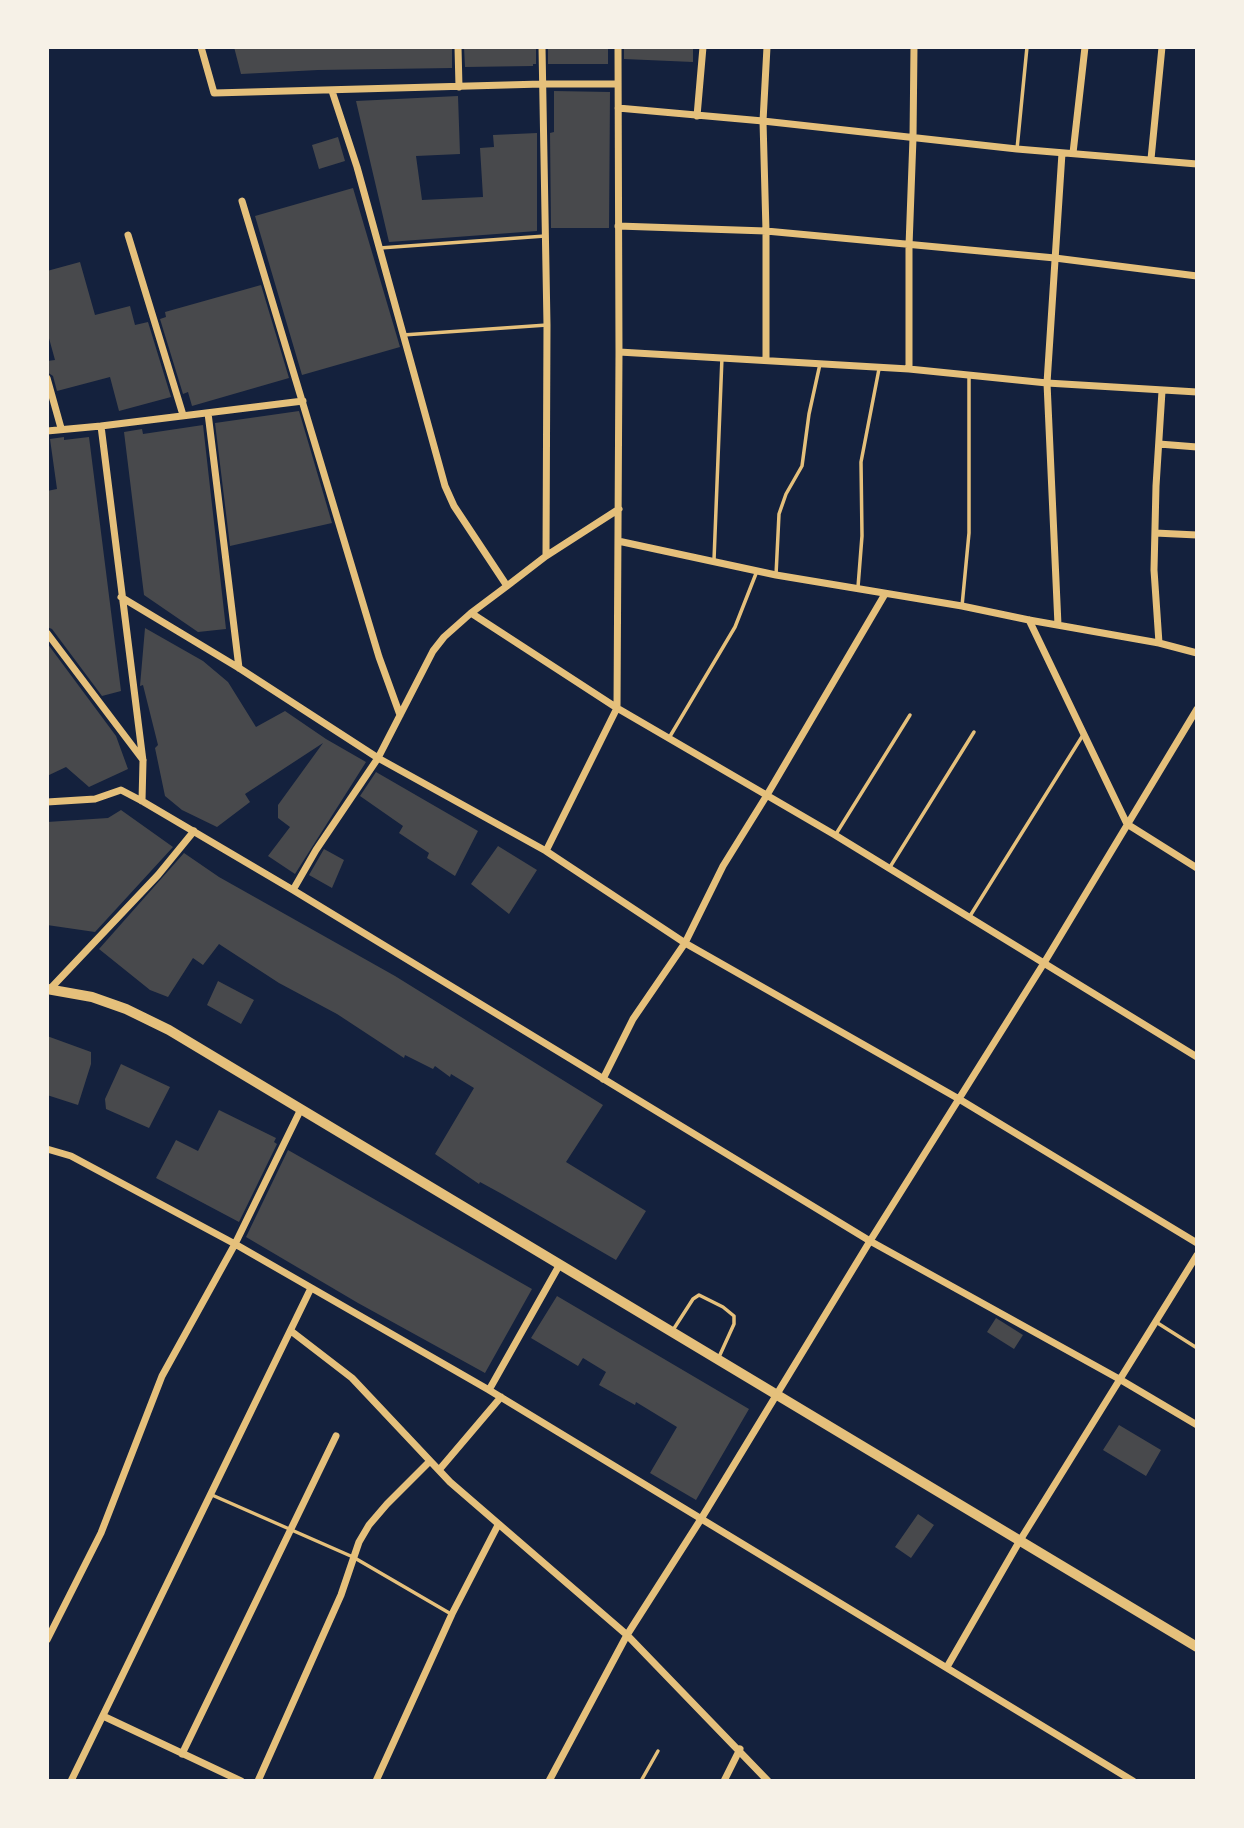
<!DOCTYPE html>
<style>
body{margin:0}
#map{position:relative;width:1244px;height:1828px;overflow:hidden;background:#14213d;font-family:"Titillium Web",sans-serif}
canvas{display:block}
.frame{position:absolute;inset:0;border:49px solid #f6f1e7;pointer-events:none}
</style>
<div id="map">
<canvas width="1244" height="1828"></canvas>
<div class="frame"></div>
</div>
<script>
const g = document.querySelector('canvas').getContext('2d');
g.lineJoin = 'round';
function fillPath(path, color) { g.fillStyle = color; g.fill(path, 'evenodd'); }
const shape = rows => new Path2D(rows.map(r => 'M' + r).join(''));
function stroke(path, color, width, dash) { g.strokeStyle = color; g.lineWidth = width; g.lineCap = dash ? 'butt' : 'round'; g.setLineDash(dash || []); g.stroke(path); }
fillPath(shape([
 [234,47,452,47,452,68,318,70,241,74],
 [464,47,536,47,536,64,533,64,533,66,465,67],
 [548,47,608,47,608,64,548,64],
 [624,47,693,47,693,62,624,59],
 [554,91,610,92,609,228,551,228,550,133,554,132],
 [458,96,460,154,416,156,422,200,483,197,480,148,494,147,493,135,537,133,537,231,389,242,356,101],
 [338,137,345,161,319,169,312,145],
 [353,188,400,347,302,375,255,216],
 [80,262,95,315,130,306,135,325,148,322,171,397,119,411,110,377,57,391,53,376,47,372,47,361,55,360,47,331,47,271],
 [261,285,289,378,192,406,188,392,183,394,160,319,166,317,165,312],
 [299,411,332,523,230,546,215,423],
 [203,425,226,629,198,632,144,595,124,432,142,429,143,434],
 [64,437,64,440,89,437,121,691,102,696,52,629,47,627,47,491,57,489,50,439],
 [145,628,203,661,228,682,256,727,285,711,326,739,366,762,295,874,268,856,290,827,278,818,278,805,323,743,245,794,250,802,217,827,182,810,165,796,155,748,158,745,143,685,140,686],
 [47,643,116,736,128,769,89,787,66,767,47,776],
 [376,772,478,831,455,876,427,858,429,853,399,833,403,826,360,796],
 [121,810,173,847,95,932,47,925,47,822,108,818],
 [498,846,537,870,509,914,471,884],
 [324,849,344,860,332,888,309,875],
 [184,853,219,877,395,976,603,1105,566,1162,646,1211,616,1260,502,1194,480,1182,479,1184,435,1154,474,1088,451,1074,450,1077,435,1066,433,1069,405,1055,404,1058,337,1014,279,983,219,944,203,965,193,958,168,997,150,990,99,949],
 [218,981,254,1000,241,1024,207,1005],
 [47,1036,91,1052,91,1064,78,1105,47,1095],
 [121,1064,170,1087,149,1128,106,1109,105,1099],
 [219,1110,276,1138,274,1142,277,1144,239,1222,156,1178,176,1140,198,1151],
 [288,1150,532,1289,485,1373,358,1303,246,1237],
 [557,1296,749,1409,696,1500,650,1473,677,1427,636,1402,635,1405,599,1385,606,1372,583,1358,578,1366,531,1338],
 [996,1318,1023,1335,1014,1349,987,1332],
 [1119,1425,1161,1450,1146,1476,1103,1450],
 [918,1514,934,1525,911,1558,895,1547]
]), '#48494c');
stroke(shape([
 [1017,149,1027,47],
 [380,248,545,236],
 [403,335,547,325],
 [714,560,722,357],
 [776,575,779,514,786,494,802,466,809,414,820,364],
 [858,587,862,536,861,462,879,369],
 [962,606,969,533,969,377],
 [669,738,735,627,757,571],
 [836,834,910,715],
 [890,867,974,732],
 [970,916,1083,735],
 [1156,1322,1197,1348],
 [673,1330,693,1299,699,1295,723,1307,734,1316,734,1324,719,1357],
 [212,1495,353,1557,451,1614],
 [641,1781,658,1751]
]), '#e5c07b', 3.5);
stroke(shape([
 [201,47,214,93,542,84,618,84],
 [458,47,459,87],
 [332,91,357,167,445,486,454,506,507,586,471,613],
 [618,108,763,121,1017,149,1197,164],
 [697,116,703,47],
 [1073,153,1085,47],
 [1151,159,1162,47],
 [242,201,379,657,400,715],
 [618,226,766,231,1055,258,1197,276],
 [128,235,183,415],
 [619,352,909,369,1047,383,1197,392],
 [766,359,766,231,763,121,767,47],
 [909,369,909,246,913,138,914,47],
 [47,378,61,428],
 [208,413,239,668],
 [101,426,143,761,142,801],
 [47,431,101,426,303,401],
 [1159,444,1197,447],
 [1155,533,1197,535],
 [618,541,776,575,962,606,1029,620,1159,643,1197,653],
 [546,556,619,509],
 [507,586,546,556,547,325,542,47],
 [121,597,239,668,378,758,546,851,685,943,959,1099,1197,1243],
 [1029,620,1127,824,1197,868],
 [1058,625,1047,383,1062,153],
 [47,633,143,760],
 [1159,643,1154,570,1156,486,1162,391],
 [47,802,95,799,121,790,142,801,293,890,870,1241,1121,1380,1197,1425],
 [546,851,617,708,619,352,618,47],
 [293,890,316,850,378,758,433,651,444,637,471,613,617,708,835,835,1197,1057],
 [50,989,158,875,194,831],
 [603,1079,633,1019,685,943,723,866,767,795,885,594],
 [47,1149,71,1156,235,1244,489,1390,1133,1781],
 [291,1331,352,1378,450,1482,627,1635,768,1781],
 [489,1390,560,1264],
 [439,1470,501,1397],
 [47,1640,101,1533,162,1376,235,1244,300,1111],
 [947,1667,1019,1542,1197,1255],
 [103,1716,241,1781],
 [182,1754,336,1436],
 [71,1781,311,1288],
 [258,1781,341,1595,359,1542,369,1525,387,1504,430,1461],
 [376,1781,452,1614,498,1525],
 [549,1781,627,1635,701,1519,870,1241,1044,963,1197,709],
 [724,1781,740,1749]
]), '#e5c07b', 7);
stroke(shape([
 [47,989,92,997,126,1009,169,1030,1197,1647]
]), '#e5c07b', 10);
</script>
